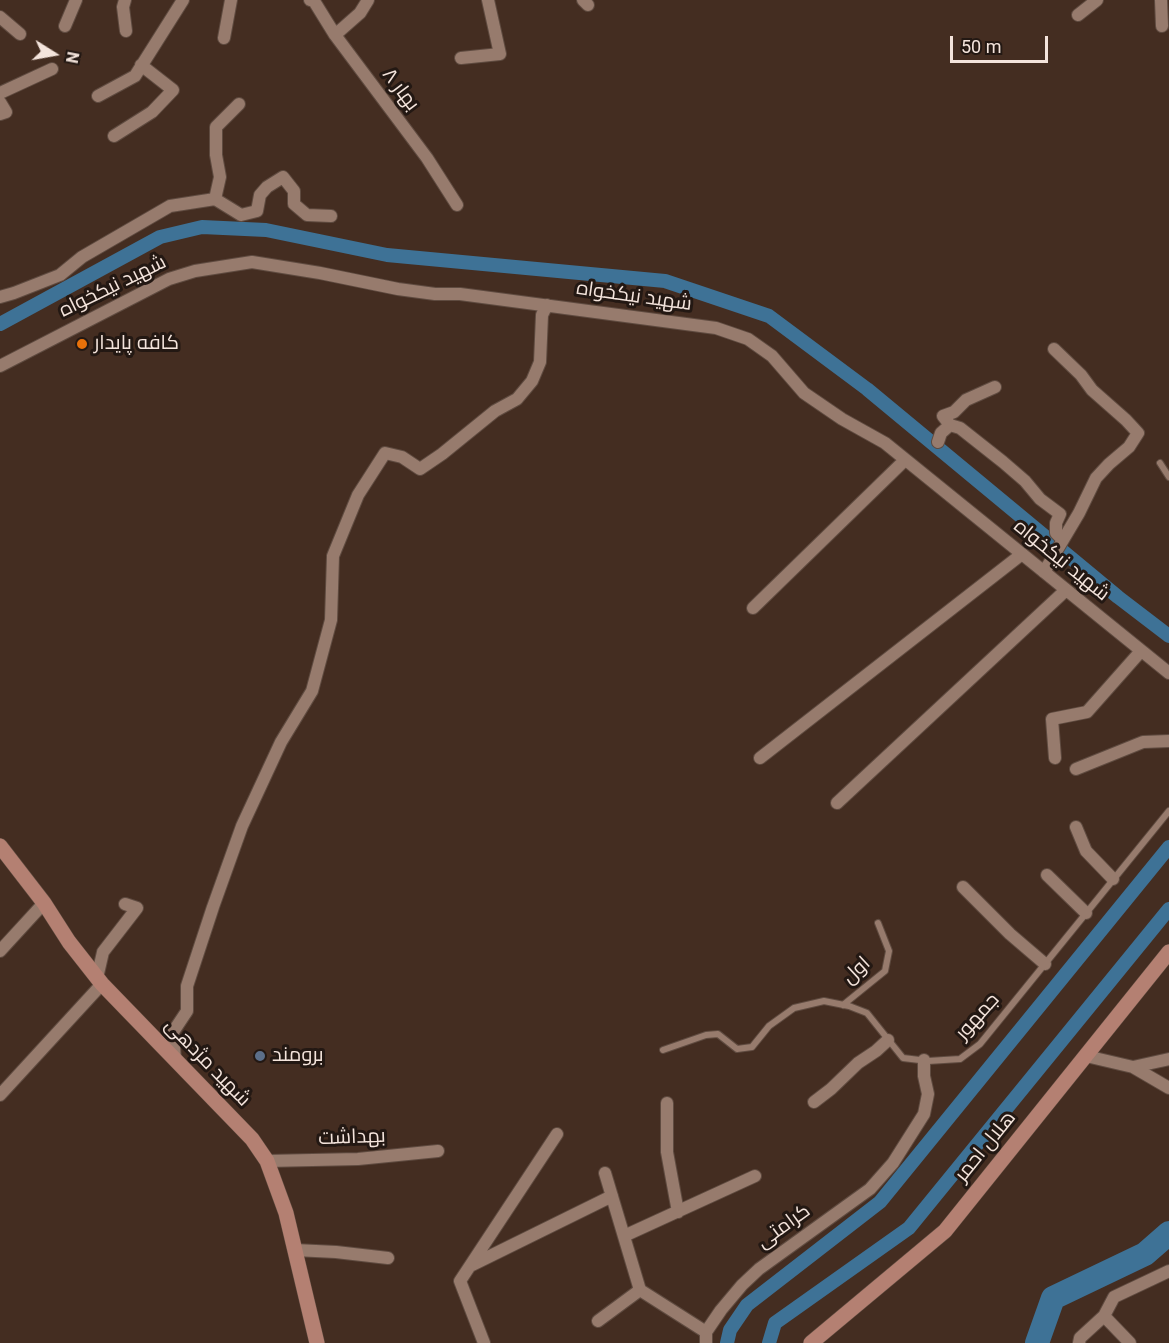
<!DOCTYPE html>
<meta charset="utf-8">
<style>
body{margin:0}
#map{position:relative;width:1169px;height:1343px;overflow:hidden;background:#442d21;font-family:Roboto,sans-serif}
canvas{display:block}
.north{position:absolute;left:24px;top:24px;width:60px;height:60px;-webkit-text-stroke:4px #231813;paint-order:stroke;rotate:101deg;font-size:16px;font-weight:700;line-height:24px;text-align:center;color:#f4e4dc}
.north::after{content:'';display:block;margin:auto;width:21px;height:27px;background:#f4e4dc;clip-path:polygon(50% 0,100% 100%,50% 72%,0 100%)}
.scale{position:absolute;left:950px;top:36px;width:98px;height:27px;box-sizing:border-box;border:3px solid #f4e4dc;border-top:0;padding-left:8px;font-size:18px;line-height:21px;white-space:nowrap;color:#f4e4dc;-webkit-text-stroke:4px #231813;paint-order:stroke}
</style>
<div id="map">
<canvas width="1169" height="1343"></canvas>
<div class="north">N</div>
<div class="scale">50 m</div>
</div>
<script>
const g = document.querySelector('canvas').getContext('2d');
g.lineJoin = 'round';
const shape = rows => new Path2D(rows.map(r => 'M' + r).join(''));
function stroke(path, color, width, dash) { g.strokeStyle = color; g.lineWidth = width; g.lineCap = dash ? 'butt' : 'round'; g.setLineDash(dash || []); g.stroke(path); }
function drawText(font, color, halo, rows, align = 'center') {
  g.font = font + ' Roboto,Cairo,sans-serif'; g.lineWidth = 6; g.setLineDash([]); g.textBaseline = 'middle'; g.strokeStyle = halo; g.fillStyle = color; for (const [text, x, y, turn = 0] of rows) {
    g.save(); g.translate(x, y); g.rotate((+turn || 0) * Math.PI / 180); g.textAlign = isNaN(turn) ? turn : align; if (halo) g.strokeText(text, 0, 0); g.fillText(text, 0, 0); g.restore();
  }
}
stroke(shape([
 [0,324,160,237,202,227,266,230,387,255,665,281,769,316,867,389,1118,597,1169,636],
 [727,1343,730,1330,747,1305,880,1202,1169,847],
 [769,1343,775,1323,909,1228,1169,909]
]), '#3e7296', 14);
stroke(shape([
 [1037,1343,1053,1298,1145,1254,1169,1233]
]), '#3e7296', 24);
const lane = shape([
 [1160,463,1169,477],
 [843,1005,885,971,889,951,878,923],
 [663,1050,706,1035,718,1034,737,1049,752,1047,769,1026,794,1008,824,1001,849,1006,867,1013,903,1058,928,1061,960,1059,980,1044,1169,811]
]);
const street = shape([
 [125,0,123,7,126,31],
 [310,0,314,1,335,35,427,158,457,205],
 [583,0,588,5],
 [1161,0,1162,26],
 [1078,15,1097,0],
 [0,17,20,34],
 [65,26,76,0],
 [335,35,360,13,368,0],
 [224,38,231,0],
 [461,58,500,54,488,0],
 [0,93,52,69],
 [98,96,135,76,183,0],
 [0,102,6,112,0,114],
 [114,136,152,112,173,90,141,65],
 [215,199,220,177,216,155,216,127,239,104],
 [0,297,14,293,60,275,82,257,170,206,215,199,241,215,257,211,260,195,267,187,283,177,294,191,294,204,307,215,331,216],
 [0,366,169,279,195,271,252,262,320,273,398,289,435,294,460,294,716,328,748,339,772,356,804,393,842,419,885,443,1169,673],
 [950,425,960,428,1003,462,1025,481,1040,499,1060,514,1056,523,1056,533,1063,540],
 [938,442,941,433,950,425,943,416,954,412,966,400,995,387],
 [1044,572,1079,513,1096,478,1109,464,1129,447,1138,433,1126,420,1092,390,1081,375,1054,349],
 [753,608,905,460],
 [760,758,1022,554],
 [1055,758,1052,719,1087,712,1141,651],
 [1076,769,1143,742,1169,741],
 [837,803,1066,590],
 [1076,827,1086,851,1113,879],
 [1047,875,1086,913],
 [963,887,1010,934,1045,964],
 [0,951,44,903],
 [97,978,103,952,137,908,125,904],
 [1086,1056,1133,1067,1169,1088],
 [175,1060,173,1032,187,1011,187,986,213,907,242,826,281,742,312,691,331,620,333,556,358,495,385,453,402,457,420,469,442,454,495,411,517,399,532,381,540,362,542,315,547,305],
 [1133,1067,1169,1059],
 [0,1095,102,984],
 [814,1102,831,1089,858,1063,876,1051,888,1040],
 [667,1103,667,1152,678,1212],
 [267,1161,358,1159,438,1151],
 [605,1173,640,1290,706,1332,706,1343],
 [624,1236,755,1176],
 [295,1250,336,1252,388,1258],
 [472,1265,612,1196],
 [1104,1316,1130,1343],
 [598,1321,640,1290],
 [706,1332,721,1310,742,1285,759,1269,870,1189,893,1163,924,1114,928,1094,924,1076,924,1060],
 [484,1343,460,1281,557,1134],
 [1079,1343,1080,1338,1104,1316,1114,1297,1169,1271]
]);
const secondary = shape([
 [0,846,44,903,69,942,102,984,252,1139,267,1161,286,1213,317,1343],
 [811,1343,945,1231,1169,952]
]);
stroke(lane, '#5f4b40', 8);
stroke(street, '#5f4b40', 14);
stroke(secondary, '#5f4b40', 16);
stroke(lane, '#977b6d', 6);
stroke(street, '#977b6d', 12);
stroke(secondary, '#b48072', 15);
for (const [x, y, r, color] of [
 [82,344,6,"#e8710a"],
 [260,1056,6,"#5c6f8a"]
]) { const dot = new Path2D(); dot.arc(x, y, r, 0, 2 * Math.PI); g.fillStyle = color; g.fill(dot); stroke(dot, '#231813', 2); }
drawText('20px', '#f4e4dc', '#231813', [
 ["بهار ۸",400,90,53],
 ["شهید نیکخواه",113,287,-26],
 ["شهید نیکخواه",634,297,8],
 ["شهید نیکخواه",1061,561,39],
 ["اول",857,971,-43],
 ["جمهور",978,1017,-48],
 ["شهید مژدهی",207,1063,46],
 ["بهداشت",352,1138,-2],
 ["هلال احمر",986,1147,-51],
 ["کرامتی",784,1227,-36]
]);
drawText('20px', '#f4e4dc', '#231813', [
 ["کافه پایدار",94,344],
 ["برومند",272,1056]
], 'left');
</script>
